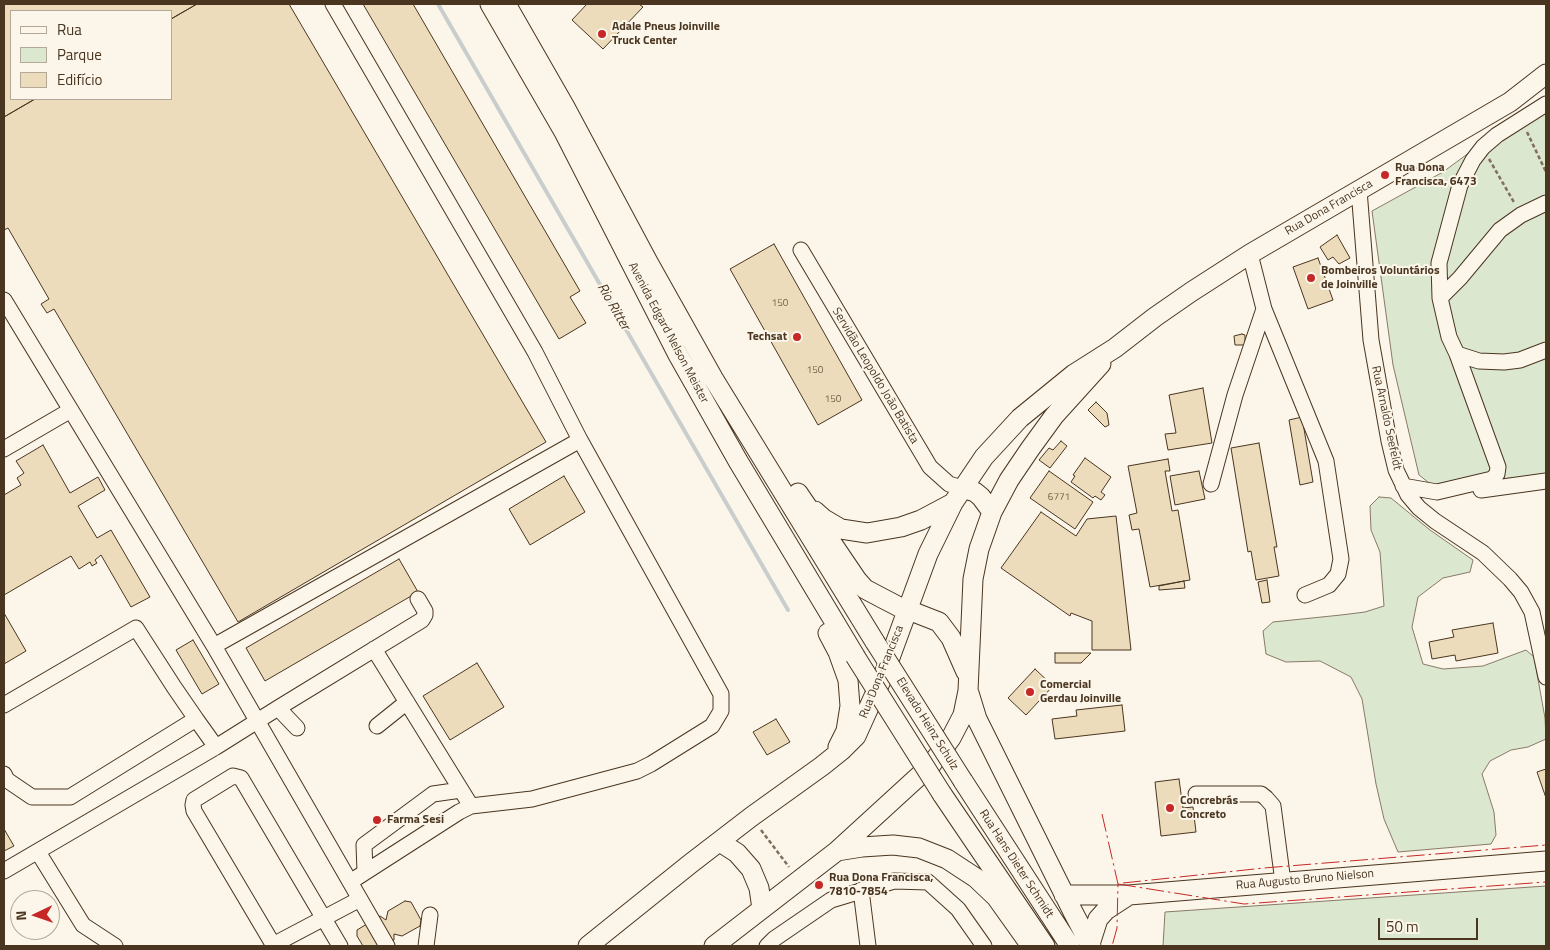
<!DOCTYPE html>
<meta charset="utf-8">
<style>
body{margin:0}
#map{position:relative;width:1550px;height:950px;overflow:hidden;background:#fbf6e9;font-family:"Titillium Web",sans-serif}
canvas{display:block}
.frame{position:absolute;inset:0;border:5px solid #4a3520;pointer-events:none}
.legend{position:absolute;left:10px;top:10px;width:162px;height:90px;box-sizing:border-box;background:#fbf6e9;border:1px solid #b4a999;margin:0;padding:6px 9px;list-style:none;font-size:15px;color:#4a3520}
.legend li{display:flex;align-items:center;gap:10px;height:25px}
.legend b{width:25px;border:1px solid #b4a999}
.north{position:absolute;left:10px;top:890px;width:50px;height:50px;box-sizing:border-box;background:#fbf6e9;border:1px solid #b4a999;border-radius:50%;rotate:267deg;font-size:14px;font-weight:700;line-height:20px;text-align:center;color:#4a3520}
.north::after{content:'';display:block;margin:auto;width:18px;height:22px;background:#c62828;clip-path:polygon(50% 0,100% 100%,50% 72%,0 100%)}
.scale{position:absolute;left:1378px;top:918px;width:100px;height:22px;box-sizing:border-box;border:2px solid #4a3520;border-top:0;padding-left:6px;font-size:15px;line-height:18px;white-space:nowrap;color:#4a3520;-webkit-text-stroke:4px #fbf6e9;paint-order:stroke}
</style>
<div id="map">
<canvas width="1550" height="950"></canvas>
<div class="frame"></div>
<ul class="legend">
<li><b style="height:6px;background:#fbf6e9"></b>Rua</li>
<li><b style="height:14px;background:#dce7d0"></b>Parque</li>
<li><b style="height:14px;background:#ecdcbc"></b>Edifício</li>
</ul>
<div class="north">N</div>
<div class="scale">50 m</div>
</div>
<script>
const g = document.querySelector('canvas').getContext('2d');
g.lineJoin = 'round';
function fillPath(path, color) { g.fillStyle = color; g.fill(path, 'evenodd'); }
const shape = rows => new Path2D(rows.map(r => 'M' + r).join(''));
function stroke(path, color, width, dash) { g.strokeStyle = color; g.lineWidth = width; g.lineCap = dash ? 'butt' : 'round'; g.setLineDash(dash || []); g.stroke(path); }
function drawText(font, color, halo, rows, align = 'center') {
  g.font = font + ' "Titillium Web",sans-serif'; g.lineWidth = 4; g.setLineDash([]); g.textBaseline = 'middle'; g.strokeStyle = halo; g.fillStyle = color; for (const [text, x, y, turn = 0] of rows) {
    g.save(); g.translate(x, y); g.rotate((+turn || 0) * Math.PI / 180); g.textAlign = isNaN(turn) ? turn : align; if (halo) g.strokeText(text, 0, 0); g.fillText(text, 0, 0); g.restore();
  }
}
const green = shape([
 [1546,96,1546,475,1463,492,1433,486,1419,475,1393,365,1372,211,1443,172,1546,96],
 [1379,497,1391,498,1430,530,1473,560,1470,572,1443,578,1418,597,1412,627,1423,664,1443,669,1483,666,1526,650,1534,657,1545,718,1546,739,1528,747,1511,750,1490,761,1482,774,1494,812,1496,835,1491,844,1398,852,1384,819,1376,784,1362,699,1351,677,1320,661,1286,662,1266,654,1263,631,1273,622,1341,615,1365,612,1384,606,1380,552,1371,530,1370,506,1379,497],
 [1546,886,1546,946,1163,946,1165,912,1546,886]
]);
fillPath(green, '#dce7d0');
stroke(green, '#887966', 1);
stroke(shape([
 [438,4,788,610]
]), '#c9cecd', 4);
const building = shape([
 [4,4,197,4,171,19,171,11,11,11,11,99,35,99,4,117,4,4],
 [197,4,289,4,546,442,238,622,54,309,47,313,41,304,49,299,8,228,4,230,4,117,35,99,171,99,171,19,197,4],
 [363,4,413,4,580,291,570,297,586,323,559,339,363,4],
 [587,4,639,4,643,7,603,49,572,20,587,4],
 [1337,235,1350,258,1339,264,1333,257,1328,260,1320,247,1337,235],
 [774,244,862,400,818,425,730,269,774,244],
 [1318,258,1333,300,1308,309,1293,267,1318,258],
 [1242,334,1245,335,1245,345,1235,345,1234,336,1242,334],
 [1203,388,1212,443,1168,450,1165,434,1176,433,1169,395,1203,388],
 [1096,402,1107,413,1109,425,1105,427,1088,410,1096,402],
 [1302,417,1313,482,1300,485,1289,420,1302,417],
 [1061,441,1067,446,1050,468,1039,460,1049,448,1053,450,1061,441],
 [1259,443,1277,547,1274,547,1279,576,1256,580,1251,551,1248,552,1231,448,1259,443],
 [43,445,70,493,98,477,105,490,78,506,97,538,111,530,150,597,131,607,101,555,95,560,97,563,92,566,90,562,79,569,71,556,4,595,4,495,21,485,17,478,24,473,16,461,43,445],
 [1085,458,1111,477,1101,492,1105,495,1101,500,1095,496,1093,498,1071,482,1075,476,1073,475,1085,458],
 [1168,459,1170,471,1165,471,1172,511,1178,510,1190,580,1150,587,1139,529,1132,530,1129,515,1137,513,1128,466,1168,459],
 [1049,471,1093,502,1075,529,1030,498,1049,471],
 [1199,471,1205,499,1175,505,1170,476,1199,471],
 [564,476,585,512,530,545,509,509,564,476],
 [1041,512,1076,536,1087,519,1116,516,1131,650,1092,650,1092,621,1071,613,1070,616,1001,568,1041,512],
 [399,559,418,592,265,681,246,648,399,559],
 [1267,580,1270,602,1262,603,1258,582,1267,580],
 [1184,581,1185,588,1159,590,1159,586,1184,581],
 [4,613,26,651,4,664,4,613],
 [1493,623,1498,653,1456,661,1455,655,1432,659,1429,642,1454,637,1452,630,1493,623],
 [193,640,219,684,202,694,176,650,193,640],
 [1055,653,1091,653,1081,663,1055,663,1055,653],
 [477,663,504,707,450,740,423,696,477,663],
 [1035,669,1053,686,1026,715,1008,698,1035,669],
 [1122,705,1125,731,1055,739,1052,719,1077,716,1076,710,1122,705],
 [776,719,790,742,767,755,753,732,776,719],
 [1546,769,1546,798,1537,772,1546,769],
 [1179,779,1183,808,1193,807,1196,832,1161,836,1155,782,1179,779],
 [4,829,14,846,4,851,4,829],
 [405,901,411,902,421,920,420,926,402,936,394,934,394,940,383,946,363,946,357,936,357,930,380,916,386,920,388,911,405,901]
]);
fillPath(building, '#ecdcbc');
stroke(building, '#4a3520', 1);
const minor = shape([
 [333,4,535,352,580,440,721,694,721,711,712,726,651,764,637,771,532,799,471,806,459,812,350,882],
 [1546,104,1497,135,1483,147,1473,160,1460,185,1439,263,1440,298,1449,337,1457,354,1479,361,1504,362,1520,360,1546,350],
 [1359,190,1371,340,1389,441,1396,470,1408,495,1419,508,1435,521,1483,553,1510,579,1521,592,1532,612,1546,677],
 [801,250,930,467,949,484,962,488],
 [1440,298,1460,278,1500,230,1521,215,1546,203],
 [4,300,214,646,387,946],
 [1264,309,1326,461,1341,559,1338,574,1329,585,1305,595],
 [4,449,71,410],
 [1211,484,1235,395,1264,309,1250,254],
 [1403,486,1437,492,1492,479,1497,474,1498,467,1457,354],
 [1481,490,1546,481],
 [214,646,580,440],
 [374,649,471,806],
 [4,705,136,628,174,687,196,719],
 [278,708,297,728],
 [377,726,407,702],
 [4,774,7,780,32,797,70,797,196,719,216,747],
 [1196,794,1261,794,1266,798,1273,806,1283,882],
 [38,852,83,925,115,946],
 [4,871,216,747,278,708,422,620,425,615,425,611,418,599],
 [365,872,364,845,433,794,461,790],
 [861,890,868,946],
 [273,945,360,899],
 [274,946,194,811,193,805,194,800,233,776,241,778,340,946],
 [426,946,430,915],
 [767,946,774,939,831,900,894,881,928,882,958,909,984,946]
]);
const major = shape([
 [490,4,564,132,677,353,738,461,855,656],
 [506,4,565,107,648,262,713,378,875,642],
 [962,488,975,492,981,497,992,512],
 [798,493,857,580,865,589,882,598,907,611,916,613,939,622,951,638,966,672],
 [815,511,824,519,841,529,867,533,901,527,921,520,953,503],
 [828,633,838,652,848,680,850,706,846,731,838,747],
 [969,693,977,719,1073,912,1091,946],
 [963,781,1070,946],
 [942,794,1045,946],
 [720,842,737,853,751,869,759,888,762,909],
 [837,851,862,847,893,845,919,848,947,859,976,878,996,897,1031,946],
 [1064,895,1129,895,1546,861],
 [1090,944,1098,919,1106,910,1129,895],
 [588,946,690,864,751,817,822,766,842,750,856,736,884,674,928,554,953,503,984,457,1020,418,1074,374,1115,348,1155,317,1191,292,1250,254,1510,102,1546,74],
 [714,946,837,851,931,765,951,738,963,715,968,691,973,579,979,549,992,512,1009,480,1030,449,1054,416,1101,364]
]);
stroke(minor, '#4a3520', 17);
stroke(major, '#4a3520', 21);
stroke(shape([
 [1527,132,1546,172],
 [1489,159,1515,204],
 [761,830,789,867]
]), '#7f6f5c', 2.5, [4, 2.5]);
stroke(minor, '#fbf6e9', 15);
stroke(major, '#fbf6e9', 19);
const majorBridge = shape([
 [875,642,963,781],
 [855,656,942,794]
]);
stroke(majorBridge, '#4a3520', 21, []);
stroke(majorBridge, '#fbf6e9', 19);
stroke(shape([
 [1102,814,1118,884,1117,928,1112,946],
 [1123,883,1264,868,1546,845],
 [1118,884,1244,904,1546,882]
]), '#c62828', 1, [18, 4, 2.5, 4]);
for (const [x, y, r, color] of [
 [602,34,5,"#c62828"],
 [1385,175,5,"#c62828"],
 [1311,278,5,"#c62828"],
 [797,337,5,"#c62828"],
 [1030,692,5,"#c62828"],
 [1170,808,5,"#c62828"],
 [377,820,5,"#c62828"],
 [819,885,5,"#c62828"]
]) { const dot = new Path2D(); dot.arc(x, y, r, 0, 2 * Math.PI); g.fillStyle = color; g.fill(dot); stroke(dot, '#fbf6e9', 2); }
drawText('10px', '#725f47', null, [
 ["150",780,304],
 ["150",815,371],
 ["150",833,400],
 ["6771",1059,498]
]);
drawText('bold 12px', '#4a3520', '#fbf6e9', [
 ["Adale Pneus Joinville",612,27],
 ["Truck Center",612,41],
 ["Rua Dona",1395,168],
 ["Francisca, 6473",1395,182],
 ["Bombeiros Voluntários",1321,271],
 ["de Joinville",1321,285],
 ["Techsat",787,337,"right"],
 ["Comercial",1040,685],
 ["Gerdau Joinville",1040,699],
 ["Concrebrás",1180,801],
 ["Concreto",1180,815],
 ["Farma Sesi",387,820],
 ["Rua Dona Francisca,",829,878],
 ["7810-7854",829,892]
], 'left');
drawText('12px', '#4a3520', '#fbf6e9', [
 ["Rua Dona Francisca",1329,208,-30],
 ["Avenida Edgard Nelson Meister",668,333,62],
 ["Servidão Leopoldo João Batista",875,376,59],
 ["Rua Arnaldo Seefeldt",1386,418,78],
 ["Rua Dona Francisca",882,672,-68],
 ["Elevado Heinz Schulz",927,724,58],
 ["Rua Hans Dieter Schmidt",1016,864,57],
 ["Rua Augusto Bruno Nielson",1305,880,-5]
]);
drawText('italic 14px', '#4a3520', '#fbf6e9', [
 ["Rio Ritter",613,307,60]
]);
</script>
